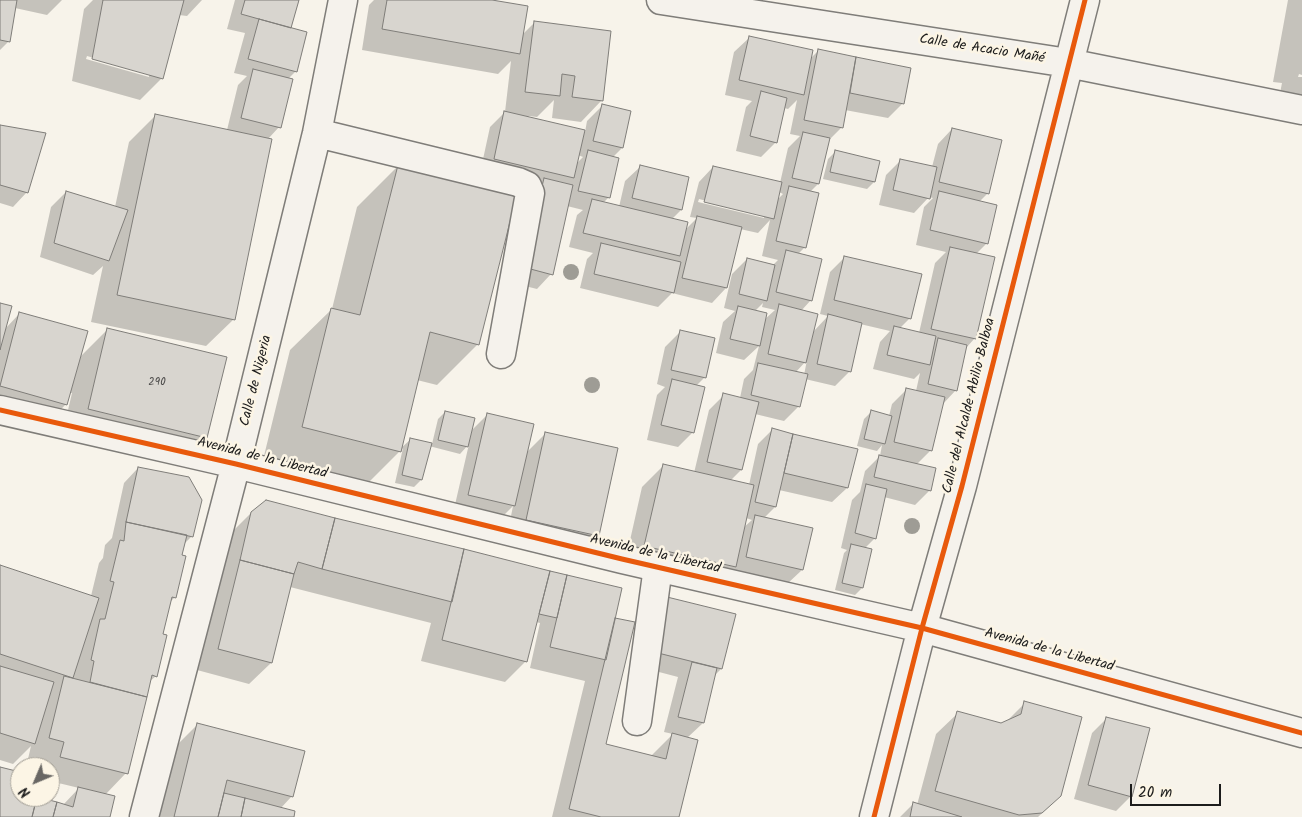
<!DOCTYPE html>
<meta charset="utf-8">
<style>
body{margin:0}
#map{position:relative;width:1302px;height:817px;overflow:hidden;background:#f7f3ea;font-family:Kalam,sans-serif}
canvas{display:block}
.north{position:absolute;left:10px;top:757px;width:50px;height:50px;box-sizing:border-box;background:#fcf5e5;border:1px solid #a29e95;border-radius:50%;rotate:225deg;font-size:14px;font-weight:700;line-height:20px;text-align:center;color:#1c1c1c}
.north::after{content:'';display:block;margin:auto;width:18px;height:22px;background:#696764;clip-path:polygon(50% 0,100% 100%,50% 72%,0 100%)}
.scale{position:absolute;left:1130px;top:784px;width:91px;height:22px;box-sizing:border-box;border:2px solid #1c1c1c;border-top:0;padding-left:6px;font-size:15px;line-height:18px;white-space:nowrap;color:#1c1c1c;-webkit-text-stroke:4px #fcf5e5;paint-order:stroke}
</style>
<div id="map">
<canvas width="1302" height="817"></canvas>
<div class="north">N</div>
<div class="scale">20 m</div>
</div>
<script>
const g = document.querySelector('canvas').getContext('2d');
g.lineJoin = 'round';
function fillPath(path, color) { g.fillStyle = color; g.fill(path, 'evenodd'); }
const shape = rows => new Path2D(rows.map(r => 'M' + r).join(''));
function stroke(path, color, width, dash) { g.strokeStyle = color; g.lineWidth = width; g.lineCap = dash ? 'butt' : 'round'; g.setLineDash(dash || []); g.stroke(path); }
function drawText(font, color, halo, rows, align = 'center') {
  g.font = font + ' Kalam,sans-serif'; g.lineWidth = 5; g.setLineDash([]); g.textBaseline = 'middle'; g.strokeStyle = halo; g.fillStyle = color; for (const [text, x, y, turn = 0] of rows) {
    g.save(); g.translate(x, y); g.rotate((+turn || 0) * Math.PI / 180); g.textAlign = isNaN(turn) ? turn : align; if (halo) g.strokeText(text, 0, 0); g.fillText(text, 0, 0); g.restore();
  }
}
fillPath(shape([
 [0,0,62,0,47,15,15,8,9,41,0,50],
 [93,0,202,0,187,16,179,15,162,78,140,100,72,81,84,9],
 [87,56,149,74,149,77,86,59],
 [235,0,297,0,290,29,296,71,288,79,279,127,268,139,234,319,206,346,91,322,103,266,93,275,40,257,51,207,66,192,115,207,129,142,156,115,227,130,238,85,247,76,234,73,245,33,227,29],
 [374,0,485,0,522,35,534,23,602,100,581,122,552,118,554,100,537,117,529,116,528,118,585,132,587,121,602,106,622,148,612,158,609,197,603,203,619,207,625,181,640,167,681,210,671,220,685,230,697,218,690,217,699,182,713,167,780,183,788,148,800,136,790,134,797,100,788,109,784,108,776,142,761,157,736,151,746,107,752,101,725,95,734,52,749,38,810,59,818,51,910,69,903,103,888,118,845,110,842,127,828,141,818,184,810,192,817,194,804,248,798,254,811,300,801,311,813,332,828,316,820,314,830,272,845,257,910,318,900,328,919,333,935,263,946,252,916,245,924,207,933,198,929,197,914,213,879,205,886,175,901,160,932,167,938,144,952,129,988,193,979,202,995,205,986,244,976,254,975,338,966,348,956,390,942,405,930,451,916,465,930,490,915,505,884,497,875,538,864,549,862,588,855,595,835,590,844,553,847,550,841,548,852,500,860,492,865,471,880,456,882,445,877,451,857,446,864,419,871,412,889,416,892,404,907,389,916,391,920,373,914,379,873,369,880,342,890,331,860,324,850,371,835,386,805,379,799,406,784,421,755,414,741,470,730,481,749,485,758,444,773,429,856,450,847,488,832,502,779,490,775,507,764,518,802,570,787,584,624,567,642,487,663,466,694,473,709,410,724,395,740,398,744,379,753,370,759,346,744,360,716,353,723,322,735,311,724,308,732,274,747,259,772,266,778,260,762,256,770,220,758,233,740,229,726,288,712,303,672,293,658,307,580,288,587,259,593,253,569,247,577,215,583,210,567,206,551,274,537,289,509,282,530,195,480,173,490,127,505,112,511,61,498,74,362,50,369,5],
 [578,155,583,157,576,164],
 [779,192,783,194,777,200],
 [699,199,764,215,764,218,698,202],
 [763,303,762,307,775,310,764,320,755,311],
 [807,360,804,375,795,373],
 [746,518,752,520,743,528],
 [1288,0,1302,0,1302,75,1299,74,1298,77,1302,77,1302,108,1278,103,1282,83,1273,82],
 [0,127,27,192,13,207,0,203],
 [835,152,878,162,874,182,867,189,823,179,828,159],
 [398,166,478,344,437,385,417,380,400,449,411,439,432,444,438,419,445,412,471,431,487,415,526,453,546,433,598,535,577,556,506,541,513,506,499,520,454,509,469,444,460,454,429,446,421,480,414,487,395,483,403,448,359,492,261,468,290,350,332,309,357,207],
 [0,304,5,329,20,313,79,358,108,329,206,437,179,464,62,436,72,393,70,393,66,404,45,426,0,413],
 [680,332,713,339,704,378,696,386,693,432,678,447,647,440,657,395,665,387,657,384,665,347],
 [138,468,192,536,183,545,175,597,169,603,161,635,156,676,149,682,126,773,105,795,109,817,0,817,0,768,20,773,20,797,35,797,63,805,79,788,50,781,50,767,42,767,43,763,28,759,31,746,13,764,0,760,0,566,91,596,99,563,103,558,105,545,112,538,124,483],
 [252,512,614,619,604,745,650,757,673,734,664,732,678,677,640,667,653,614,721,669,714,676,703,723,687,738,678,817,552,817,585,681,530,668,540,623,536,622,526,661,505,682,421,661,431,623,290,587,271,663,249,684,197,670,230,534],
 [1025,703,1060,796,1038,817,900,817,913,804,917,805,936,734,958,713,1004,724],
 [1107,718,1131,796,1116,811,1074,799,1092,733],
 [197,725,292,796,280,809,292,817,158,817,176,746]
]), '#0003');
const building = shape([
 [0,0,17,0,10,42,0,40,0,0],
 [103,0,184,0,163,79,92,59,103,0],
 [245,0,299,0,291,28,241,14,245,0],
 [387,0,492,0,528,6,520,54,382,29,387,0],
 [259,19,307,32,297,72,248,59,259,19],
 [534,21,611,31,603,101,572,97,575,76,562,74,560,96,525,92,534,21],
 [749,36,813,50,804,95,739,80,749,36],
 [818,49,856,57,843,128,804,120,818,49],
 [856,57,911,68,904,104,850,93,856,57],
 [253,69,293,79,281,128,241,118,253,69],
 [761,91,787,98,777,143,750,136,761,91],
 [602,104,631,111,623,148,593,141,602,104],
 [504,111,585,130,574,178,494,159,504,111],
 [155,114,272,139,235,320,117,295,155,114],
 [0,125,46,133,28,193,0,185,0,125],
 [952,128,1002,140,989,194,939,182,952,128],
 [803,132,830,138,819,184,792,178,803,132],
 [588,150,619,158,610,198,578,191,588,150],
 [835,150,880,161,875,182,830,172,835,150],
 [900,159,937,167,930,199,893,190,900,159],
 [398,165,517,194,479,345,430,332,401,452,302,427,331,308,360,315,398,165],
 [640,165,689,177,682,210,632,198,640,165],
 [713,166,782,182,774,219,704,202,713,166],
 [544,178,573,185,553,275,523,267,544,178],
 [789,186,819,193,806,248,776,241,789,186],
 [66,191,128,210,109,261,54,243,66,191],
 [939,191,997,205,988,244,930,230,939,191],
 [592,199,688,222,680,256,583,233,592,199],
 [697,216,742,227,727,288,682,278,697,216],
 [601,243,681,262,674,293,594,274,601,243],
 [950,247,995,257,976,339,931,329,950,247],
 [786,250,822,259,812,301,776,292,786,250],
 [844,256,922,274,911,319,834,300,844,256],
 [747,258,775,265,767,301,739,294,747,258],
 [0,303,12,306,0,350,0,303],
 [779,304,818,314,806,363,768,354,779,304],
 [738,306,767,313,760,346,730,339,738,306],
 [19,312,88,331,67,405,0,386,19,312],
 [828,314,862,323,851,372,817,364,828,314],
 [894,326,936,336,930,365,887,355,894,326],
 [107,328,227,357,207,438,88,409,107,328],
 [680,330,715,338,706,378,671,370,680,330],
 [938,338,967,345,957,391,928,384,938,338],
 [758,363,808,374,800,407,751,395,758,363],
 [672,379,705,387,694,433,661,425,672,379],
 [906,388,945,397,932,451,894,442,906,388],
 [723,393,759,402,742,470,707,462,723,393],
 [871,410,892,416,885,444,864,439,871,410],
 [445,411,475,418,468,447,438,440,445,411],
 [487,413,534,424,515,506,468,495,487,413],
 [772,428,793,434,776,507,755,502,772,428],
 [545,432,618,448,599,536,526,520,545,432],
 [793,434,858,449,848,488,784,473,793,434],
 [410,438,432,443,422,480,402,475,410,438],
 [879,455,936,468,931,491,874,477,879,455],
 [663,464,754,485,736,567,644,546,663,464],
 [138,467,189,477,202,500,193,537,126,522,138,467],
 [866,484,887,489,876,539,855,533,866,484],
 [266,500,335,518,322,569,298,562,294,574,240,560,251,512,266,500],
 [755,515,813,528,803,570,746,557,755,515],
 [335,518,464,549,452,602,322,569,335,518],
 [126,522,187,535,182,555,186,556,176,598,172,597,163,634,167,635,157,677,152,675,147,697,90,682,94,661,91,660,100,619,105,619,114,582,110,581,120,540,124,541,126,522],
 [851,544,872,549,863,588,842,583,851,544],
 [464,549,550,571,527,662,442,640,464,549],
 [240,560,294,574,272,663,218,649,240,560],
 [0,565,99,598,73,678,0,654,0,565],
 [550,571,567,575,557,618,539,614,550,571],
 [567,575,622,588,606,660,550,647,567,575],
 [667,597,736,614,722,669,654,652,667,597],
 [615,618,635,622,606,744,666,759,672,733,698,740,679,817,601,817,569,809,615,618],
 [692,662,717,668,704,723,678,717,692,662],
 [0,666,54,682,35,744,0,733,0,666],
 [64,676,147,697,128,774,60,757,64,742,49,738,64,676],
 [1024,701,1082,717,1061,796,1042,813,1019,815,935,791,957,711,1001,723,1021,714,1024,701],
 [1106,717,1150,728,1132,797,1088,785,1106,717],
 [197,723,305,751,293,797,227,780,218,817,174,817,197,723],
 [0,767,20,772,20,797,37,797,32,817,0,817,0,767],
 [78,787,115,796,110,817,53,817,57,802,73,807,78,787],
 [224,793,245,798,241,817,218,817,224,793],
 [37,797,57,802,53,817,32,817,37,797],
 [245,798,295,811,294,817,241,817,245,798],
 [913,802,962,817,910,817,913,802]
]);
fillPath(building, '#d8d5cf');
stroke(building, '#7f7d79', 1);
const minor = shape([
 [661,0,1068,63,1302,110],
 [317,133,518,182,527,186,530,193,501,354],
 [0,410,236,464,622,559,922,628,1302,733],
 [637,721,658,567],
 [144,817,236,464,317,133,343,0],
 [874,817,922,628,962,486,1085,0]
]);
stroke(minor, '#7f7d79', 31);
stroke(minor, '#f5f2ec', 28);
stroke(shape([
 [0,410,236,464,622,559,922,628,1302,733],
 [874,817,922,628,962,486,1085,0]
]), '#e8590c', 5);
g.fillStyle = '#9e9c95';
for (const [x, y] of [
 [571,272],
 [592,385],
 [912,526]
]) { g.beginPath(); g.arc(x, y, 8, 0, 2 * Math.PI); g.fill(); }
drawText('11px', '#4b4a49', null, [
 ["290",157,383]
]);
drawText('14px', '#1c1c1c', '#fcf5e5', [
 ["Calle de Acacio Mañé",982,50,9],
 ["Calle de Nigeria",257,381,-76],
 ["Calle del Alcalde Abilio Balboa",970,406,-76],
 ["Avenida de la Libertad",262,459,14],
 ["Avenida de la Libertad",655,555,13],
 ["Avenida de la Libertad",1049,651,15]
]);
</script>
